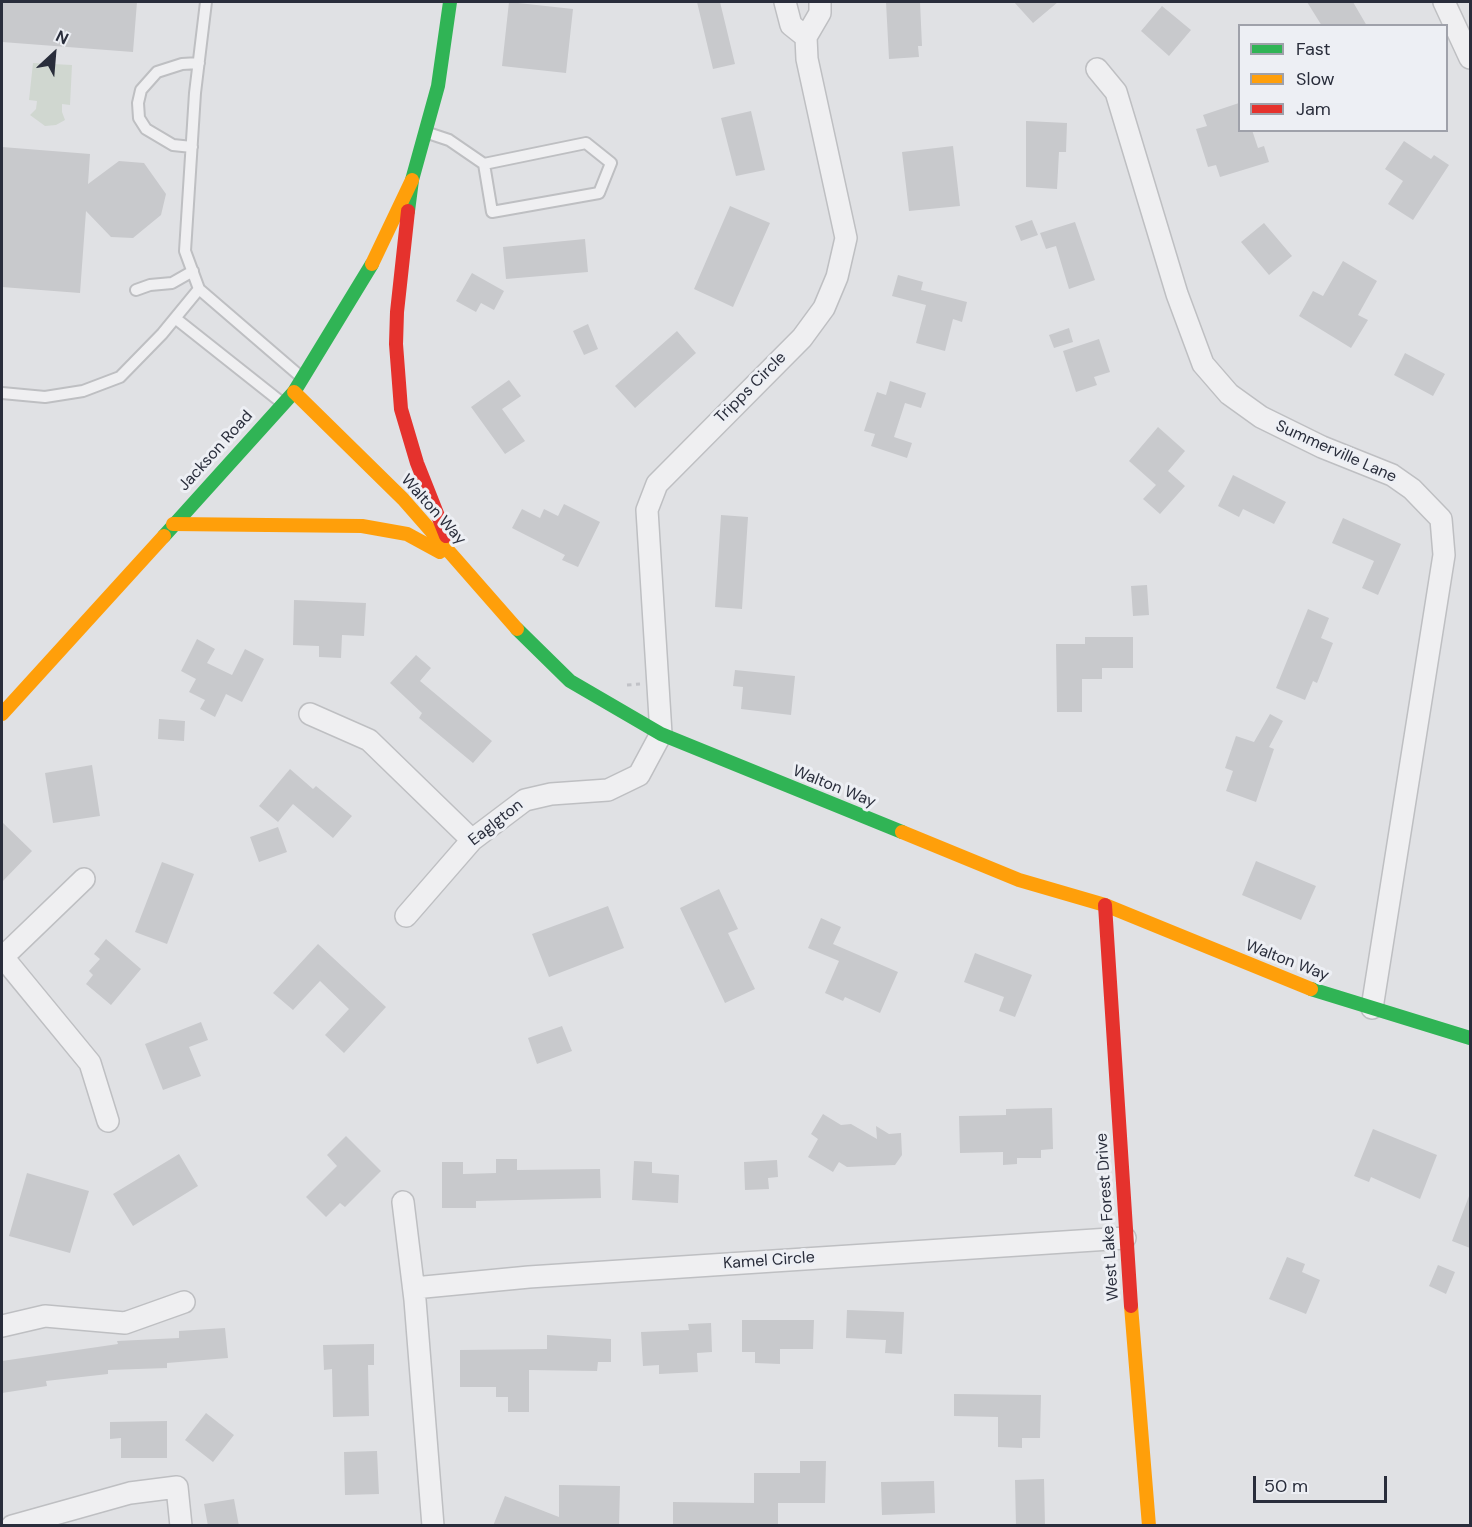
<!DOCTYPE html>
<style>
body{margin:0}
#map{position:relative;width:1472px;height:1527px;overflow:hidden;background:#e0e1e4;font-family:"DM Sans",sans-serif}
canvas{display:block}
.frame{position:absolute;inset:0;border:3px solid #292d3b;pointer-events:none}
.legend{position:absolute;left:1238px;top:24px;width:210px;height:108px;box-sizing:border-box;background:#edeff4;border:2px solid #9fa1aa;margin:0;padding:8px 10px;list-style:none;font-size:18px;color:#292d3b}
.legend li{display:flex;align-items:center;gap:12px;height:30px}
.legend b{width:30px;border:2px solid #9fa1aa}
.north{position:absolute;left:24px;top:24px;width:60px;height:60px;-webkit-text-stroke:4px #edeff4;paint-order:stroke;rotate:26deg;font-size:16px;font-weight:700;line-height:24px;text-align:center;color:#292d3b}
.north::after{content:'';display:block;margin:auto;width:21px;height:27px;background:#292d3b;clip-path:polygon(50% 0,100% 100%,50% 72%,0 100%)}
.scale{position:absolute;left:1253px;top:1476px;width:134px;height:27px;box-sizing:border-box;border:3px solid #292d3b;border-top:0;padding-left:8px;font-size:18px;line-height:21px;white-space:nowrap;color:#292d3b;-webkit-text-stroke:4px #edeff4;paint-order:stroke}
</style>
<div id="map">
<canvas width="1472" height="1527"></canvas>
<div class="frame"></div>
<ul class="legend">
<li><b style="height:8px;background:#30b455"></b>Fast</li>
<li><b style="height:8px;background:#ff9f0a"></b>Slow</li>
<li><b style="height:8px;background:#e5322d"></b>Jam</li>
</ul>
<div class="north">N</div>
<div class="scale">50 m</div>
</div>
<script>
const g = document.querySelector('canvas').getContext('2d');
g.lineJoin = 'round';
function fillPath(path, color) { g.fillStyle = color; g.fill(path, 'evenodd'); }
const shape = rows => new Path2D(rows.map(r => 'M' + r).join(''));
function stroke(path, color, width, dash) { g.strokeStyle = color; g.lineWidth = width; g.lineCap = dash ? 'butt' : 'round'; g.setLineDash(dash || []); g.stroke(path); }
function drawText(font, color, halo, rows, align = 'center') {
  g.font = font + ' "DM Sans",sans-serif'; g.lineWidth = 6; g.setLineDash([]); g.textBaseline = 'middle'; g.strokeStyle = halo; g.fillStyle = color; for (const [text, x, y, turn = 0] of rows) {
    g.save(); g.translate(x, y); g.rotate((+turn || 0) * Math.PI / 180); g.textAlign = isNaN(turn) ? turn : align; if (halo) g.strokeText(text, 0, 0); g.fillText(text, 0, 0); g.restore();
  }
}
fillPath(shape([
 [33,63,72,65,70,105,62,104,62,112,65,120,56,125,45,126,30,115,36,109,37,101,29,100]
]), '#d0d7d0');
fillPath(shape([
 [2,2,137,2,133,52,2,42],
 [509,2,573,9,566,73,502,66],
 [697,2,720,2,735,64,713,69],
 [886,2,920,2,922,46,918,46,919,57,889,59],
 [1014,2,1058,2,1033,23],
 [1307,2,1353,2,1367,26,1322,26],
 [1162,6,1191,30,1169,56,1141,31],
 [1239,103,1239,130,1252,130,1258,148,1264,146,1269,162,1220,177,1216,165,1208,167,1196,129,1207,126,1203,115],
 [751,111,765,170,736,176,721,118],
 [1026,121,1067,123,1066,152,1059,152,1057,189,1026,187],
 [1404,141,1431,159,1434,155,1449,165,1413,220,1388,204,1403,181,1385,169],
 [953,146,960,206,909,211,902,152],
 [2,147,90,154,88,184,119,161,144,163,166,194,161,215,133,238,111,237,86,211,80,293,2,287],
 [730,206,770,223,733,307,694,289],
 [1032,220,1038,235,1021,241,1015,226],
 [1075,222,1095,280,1069,289,1056,246,1046,249,1040,233],
 [1264,223,1292,256,1269,275,1241,242],
 [585,239,588,272,506,279,503,247],
 [1343,261,1377,281,1358,315,1368,320,1351,348,1299,316,1313,291,1323,296],
 [472,273,504,291,494,310,481,303,476,312,456,301],
 [898,275,923,282,921,290,967,302,962,322,953,319,945,351,916,343,926,305,892,296],
 [588,324,598,349,584,355,573,331],
 [1069,328,1073,342,1054,348,1049,335],
 [677,331,696,353,635,408,615,386],
 [1099,339,1110,372,1094,377,1097,385,1076,392,1063,351],
 [1405,353,1445,374,1433,396,1394,375],
 [509,380,521,396,502,409,525,441,505,454,471,407],
 [890,381,926,393,921,408,905,403,894,437,912,443,907,458,871,446,875,434,864,431,877,392,886,395],
 [1158,427,1185,451,1168,471,1185,486,1160,514,1143,499,1156,485,1129,461],
 [1233,475,1286,502,1274,524,1243,509,1239,517,1218,506],
 [564,504,600,522,578,567,562,560,565,555,512,528,522,509,540,518,544,509,558,516],
 [721,515,748,517,742,609,715,607],
 [1343,518,1401,544,1378,595,1362,588,1374,561,1332,543],
 [1147,585,1149,615,1133,616,1131,586],
 [294,600,366,603,364,636,342,635,341,658,319,657,319,646,293,645],
 [1308,609,1329,618,1321,638,1333,643,1317,683,1313,681,1305,700,1276,688],
 [1085,637,1133,637,1133,668,1102,668,1102,679,1082,679,1082,712,1057,712,1056,644,1085,644],
 [197,639,215,649,207,663,232,675,245,649,264,659,242,702,226,694,215,717,200,709,205,700,189,692,196,679,181,671],
 [416,655,431,668,420,681,492,741,473,763,419,718,422,713,390,683],
 [735,670,795,676,791,715,741,709,743,687,733,686],
 [1270,714,1283,721,1269,747,1274,749,1256,802,1226,791,1233,771,1225,768,1236,736,1254,742],
 [159,719,185,721,184,741,158,739],
 [92,765,100,816,53,823,45,773],
 [290,769,313,789,316,786,352,816,333,838,293,804,278,822,259,806],
 [2,822,32,851,2,882],
 [278,827,287,852,259,862,250,837],
 [1256,861,1316,886,1301,920,1242,895],
 [162,862,194,874,167,944,135,932],
 [719,889,738,929,728,933,755,989,725,1003,680,908],
 [608,906,624,948,549,977,532,934],
 [821,918,841,927,833,944,898,972,880,1013,845,997,843,1001,825,993,839,961,808,948],
 [106,939,141,969,111,1005,86,984,93,975,89,971,100,959,94,954],
 [318,944,386,1007,344,1053,325,1035,349,1009,320,981,293,1010,273,993],
 [975,953,1032,975,1015,1017,999,1011,1004,997,964,982],
 [201,1022,208,1040,189,1047,201,1076,163,1090,145,1044],
 [562,1026,572,1051,537,1064,528,1038],
 [1052,1108,1053,1149,1041,1150,1041,1158,1017,1158,1017,1164,1003,1165,1003,1152,960,1153,959,1116,1006,1115,1006,1109],
 [823,1114,841,1125,851,1124,877,1139,876,1126,889,1134,901,1133,902,1155,895,1165,847,1167,839,1162,833,1172,808,1157,818,1139,811,1134],
 [1373,1129,1437,1155,1420,1199,1371,1177,1369,1182,1354,1176],
 [346,1136,381,1171,345,1207,340,1203,326,1217,306,1197,337,1166,327,1155],
 [179,1154,198,1186,133,1226,113,1194],
 [496,1159,517,1159,517,1170,600,1169,601,1198,476,1201,476,1208,442,1208,442,1162,463,1162,463,1174,496,1173],
 [777,1160,778,1177,768,1178,769,1189,745,1190,744,1162],
 [634,1161,652,1162,652,1173,679,1175,678,1203,632,1200],
 [27,1173,89,1191,70,1253,9,1236],
 [1469,1196,1470,1197,1470,1248,1452,1241],
 [1287,1257,1305,1264,1302,1272,1320,1280,1306,1314,1269,1299],
 [1438,1265,1455,1272,1446,1294,1429,1286],
 [847,1310,904,1312,902,1354,885,1353,886,1340,846,1338],
 [742,1320,814,1320,813,1349,780,1349,780,1364,755,1363,755,1352,742,1352],
 [711,1323,712,1352,697,1353,698,1372,659,1374,659,1365,643,1366,641,1332,689,1330,688,1324],
 [225,1328,228,1358,167,1363,167,1368,108,1370,108,1374,46,1381,47,1386,2,1393,2,1361,118,1344,117,1341,179,1338,179,1331],
 [547,1335,611,1339,611,1362,598,1362,597,1371,529,1370,529,1412,508,1412,508,1397,496,1397,496,1387,460,1387,460,1350,547,1349],
 [374,1344,374,1365,368,1365,369,1416,333,1417,332,1369,324,1370,323,1345],
 [954,1394,1041,1395,1040,1438,1022,1438,1022,1448,998,1447,998,1417,954,1416],
 [206,1413,234,1435,213,1462,185,1440],
 [167,1421,167,1458,121,1458,121,1438,110,1439,110,1422],
 [377,1451,379,1494,345,1495,344,1452],
 [800,1461,826,1461,825,1503,778,1503,778,1526,673,1526,673,1502,754,1503,754,1473,800,1473],
 [1044,1479,1045,1526,1016,1526,1015,1480],
 [934,1481,935,1513,882,1515,881,1482],
 [559,1485,620,1486,619,1526,493,1526,505,1496,559,1517],
 [234,1499,239,1526,208,1526,204,1504]
]), '#c8c9cc');
const lane = shape([
 [206,2,195,93,185,251,199,289,300,376],
 [428,133,449,140,484,164,586,143,611,163,599,193,492,212,484,164],
 [192,147,173,145,146,129,139,118,138,103,141,90,157,72,182,64,199,63],
 [136,290,150,285,172,283,193,271],
 [175,318,281,402],
 [2,393,45,397,83,391,120,377,162,334,199,289]
]);
const street = shape([
 [785,2,791,25,806,37],
 [1444,2,1470,58],
 [1097,69,1116,92,1177,294,1203,364,1229,394,1261,417,1322,447,1392,475,1412,489,1441,519,1444,555,1372,1008],
 [310,714,369,740,472,840],
 [406,916,472,840,525,800,551,794,608,790,639,775,661,734,647,510,657,484,802,338,824,308,837,277,846,238,807,59,806,37,820,13,820,2],
 [2,956,90,1063,108,1121],
 [3,957,84,879],
 [403,1202,415,1300,433,1526],
 [414,1288,529,1277,1125,1238],
 [2,1326,45,1316,125,1323,184,1302],
 [12,1526,130,1493,177,1487,181,1526]
]);
stroke(lane, '#bebfc2', 14);
stroke(street, '#bebfc2', 24);
stroke(shape([
 [627,685,640,684]
]), '#c1c2c7', 3, [4.5, 4.5]);
stroke(lane, '#efeff1', 10);
stroke(street, '#efeff1', 21);
stroke(shape([
 [408,211,412,180,438,86,450,2],
 [164,536,294,392,372,264],
 [517,629,570,681,661,734,902,832],
 [1311,989,1470,1038]
]), '#30b455', 14);
stroke(shape([
 [372,264,412,180],
 [294,392,403,499,517,629],
 [173,524,362,526,407,534,440,552],
 [2,714,164,536],
 [902,832,1019,880,1105,905,1311,989],
 [1131,1306,1149,1526]
]), '#ff9f0a', 14);
stroke(shape([
 [408,211,397,312,396,344,401,409,417,463,446,536],
 [1105,905,1131,1306]
]), '#e5322d', 14);
drawText('16px', '#292d3b', '#edeff4', [
 ["Tripps Circle",751,388,-45],
 ["Jackson Road",216,451,-48],
 ["Summerville Lane",1336,452,24],
 ["Walton Way",433,510,48],
 ["Walton Way",834,787,22],
 ["Eaglgton",496,823,-38],
 ["Walton Way",1287,961,21],
 ["West Lake Forest Drive",1108,1217,-94],
 ["Kamel Circle",769,1261,-4]
]);
</script>
